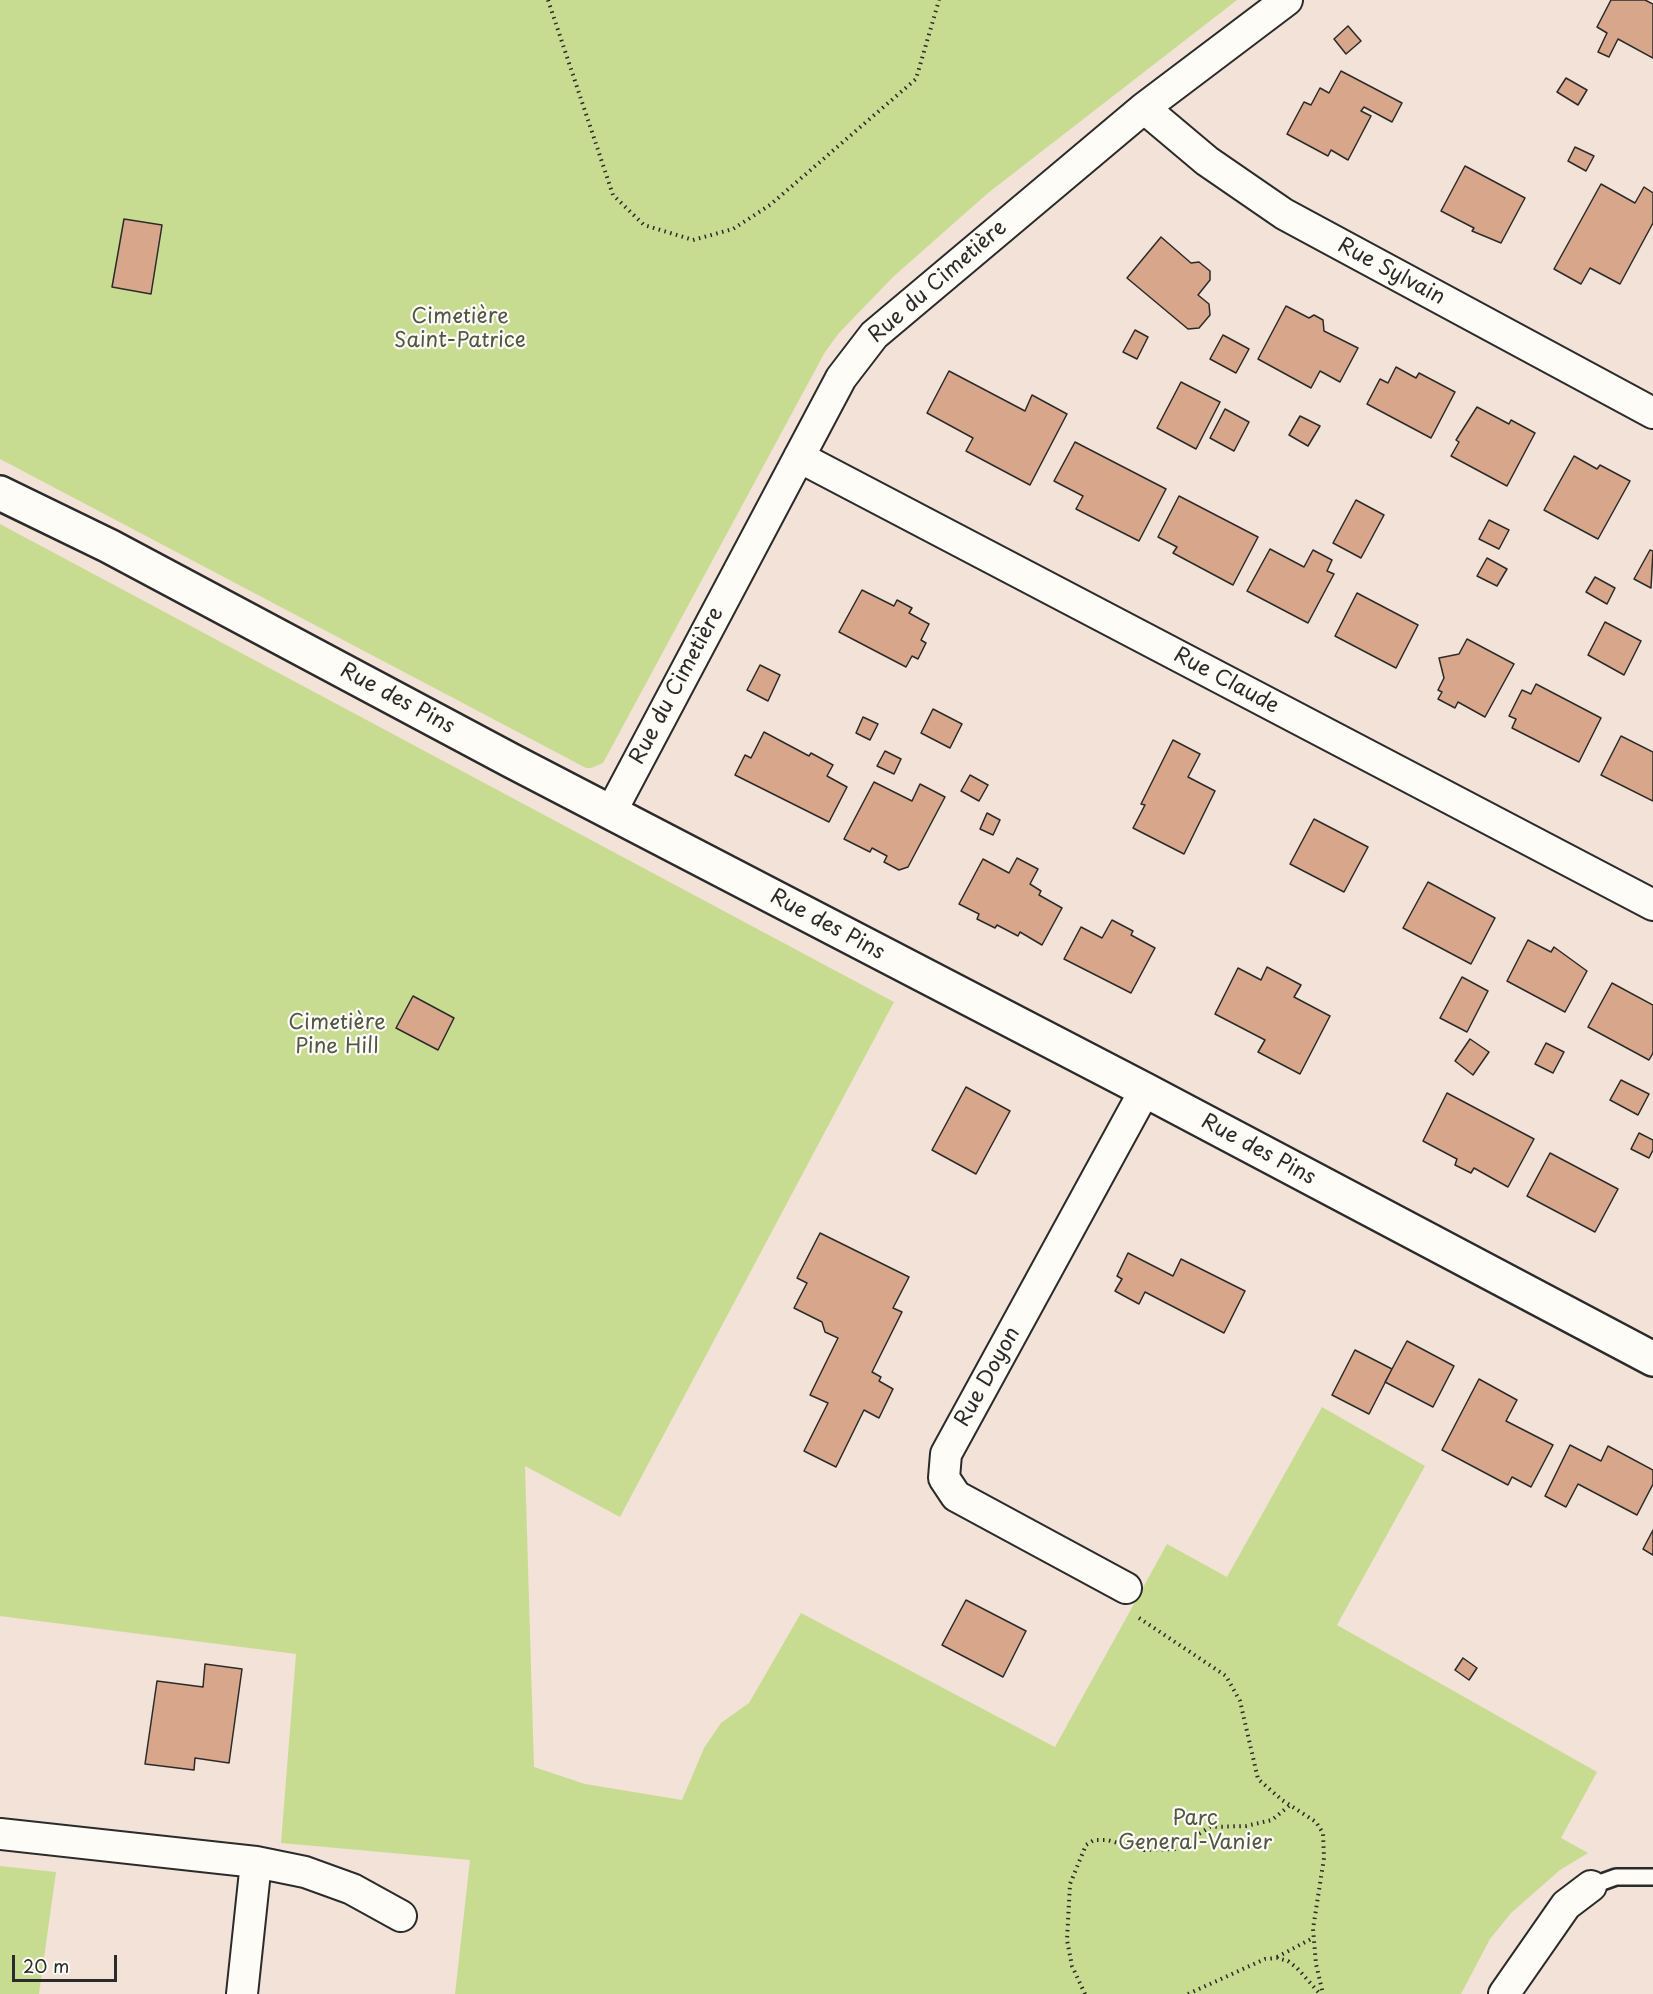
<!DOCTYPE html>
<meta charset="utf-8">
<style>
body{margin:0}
#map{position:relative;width:1653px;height:1994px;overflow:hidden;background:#f2e2d7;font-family:"Playpen Sans",sans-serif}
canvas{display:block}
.scale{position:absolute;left:12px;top:1955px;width:105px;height:27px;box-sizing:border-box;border:3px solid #2b2b2b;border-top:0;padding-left:8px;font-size:18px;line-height:21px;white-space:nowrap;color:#2b2b2b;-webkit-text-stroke:4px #fdfcf7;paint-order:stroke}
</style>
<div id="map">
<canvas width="1653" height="1994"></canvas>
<div class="scale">20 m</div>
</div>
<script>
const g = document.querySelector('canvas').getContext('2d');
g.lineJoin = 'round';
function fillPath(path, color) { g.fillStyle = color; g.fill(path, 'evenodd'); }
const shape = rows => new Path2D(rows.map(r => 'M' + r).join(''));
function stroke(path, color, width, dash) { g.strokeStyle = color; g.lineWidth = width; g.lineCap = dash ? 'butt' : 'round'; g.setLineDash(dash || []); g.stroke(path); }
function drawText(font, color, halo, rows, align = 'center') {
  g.font = font + ' "Playpen Sans",sans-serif'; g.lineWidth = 4.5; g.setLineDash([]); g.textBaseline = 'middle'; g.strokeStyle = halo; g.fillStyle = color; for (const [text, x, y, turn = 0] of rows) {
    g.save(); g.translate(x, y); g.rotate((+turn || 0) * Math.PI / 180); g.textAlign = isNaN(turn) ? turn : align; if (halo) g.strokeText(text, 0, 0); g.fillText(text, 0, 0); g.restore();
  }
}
fillPath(shape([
 [0,0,1237,0,988,193,893,277,839,333,825,352,603,763,591,768,586,768,0,459],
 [0,524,894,1002,620,1517,525,1466,534,1767,585,1784,682,1800,704,1748,721,1723,749,1703,801,1613,1055,1747,1167,1544,1227,1577,1322,1407,1425,1466,1337,1625,1597,1772,1561,1838,1588,1853,1560,1870,1511,1913,1490,1939,1461,1994,455,1994,470,1860,281,1843,296,1654,0,1616],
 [0,1866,56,1872,39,1994,0,1994]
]), '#c8dc91');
const building = shape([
 [1611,0,1645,0,1653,4,1653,58,1618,39,1609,57,1598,52,1607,33,1597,27,1611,0],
 [1348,26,1361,41,1346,54,1334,39,1348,26],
 [1341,71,1402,103,1392,122,1364,107,1361,111,1371,116,1348,160,1331,150,1328,156,1287,134,1304,102,1311,105,1320,88,1329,93,1341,71],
 [1566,78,1587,90,1578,105,1557,92,1566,78],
 [1575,147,1594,156,1586,171,1568,161,1575,147],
 [1465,166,1525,198,1501,243,1472,231,1474,228,1441,211,1465,166],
 [1601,184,1635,203,1644,187,1653,193,1653,223,1620,284,1590,268,1581,284,1554,269,1601,184],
 [124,219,162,225,151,294,112,287,124,219],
 [1161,237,1191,263,1199,262,1210,271,1210,280,1198,295,1209,304,1210,315,1199,328,1188,329,1127,278,1161,237],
 [1286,306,1309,318,1314,315,1323,320,1324,331,1358,348,1340,382,1320,371,1311,388,1258,359,1286,306],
 [1135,330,1148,337,1137,359,1123,352,1135,330],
 [1223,335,1249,349,1236,373,1210,359,1223,335],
 [1396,367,1416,378,1419,373,1455,392,1431,438,1367,404,1380,379,1388,383,1396,367],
 [949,371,1025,411,1032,395,1067,414,1030,485,966,451,973,438,927,413,949,371],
 [1181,382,1220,402,1196,449,1157,428,1181,382],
 [1477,407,1509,424,1511,420,1535,433,1507,486,1451,456,1459,442,1456,440,1477,407],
 [1225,409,1249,422,1234,451,1210,438,1225,409],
 [1300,416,1320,426,1308,446,1289,435,1300,416],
 [1075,442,1166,489,1139,541,1076,509,1083,496,1054,481,1075,442],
 [1574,456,1597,469,1600,465,1630,481,1598,539,1544,510,1574,456],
 [1179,496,1258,537,1233,585,1173,553,1177,547,1158,537,1179,496],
 [1356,500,1384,515,1361,558,1333,543,1356,500],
 [1489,520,1509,530,1499,549,1479,539,1489,520],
 [1270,549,1304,567,1313,550,1332,560,1327,571,1334,574,1308,623,1247,591,1270,549],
 [1650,550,1653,551,1651,588,1634,579,1650,550],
 [1487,558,1507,569,1497,586,1477,576,1487,558],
 [1595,577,1615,588,1607,604,1586,592,1595,577],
 [862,590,894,606,897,600,912,608,909,613,929,624,921,640,926,643,918,659,912,656,906,667,839,632,862,590],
 [1357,593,1418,625,1396,668,1335,636,1357,593],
 [1605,622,1641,641,1624,675,1588,655,1605,622],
 [1467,639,1514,664,1485,717,1458,702,1455,708,1438,699,1442,692,1438,690,1444,678,1439,658,1459,654,1467,639],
 [760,665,780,675,768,701,747,690,760,665],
 [1536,684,1601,718,1579,762,1512,728,1516,719,1509,716,1522,690,1531,694,1536,684],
 [933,709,962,724,950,748,921,733,933,709],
 [863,717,878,724,870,740,856,733,863,717],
 [764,732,809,756,811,753,833,765,827,776,847,787,829,822,735,775,745,755,751,758,764,732],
 [1621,736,1653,752,1653,801,1601,775,1621,736],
 [1173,740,1200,754,1188,777,1215,791,1184,854,1133,828,1145,805,1141,804,1173,740],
 [885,751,901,759,894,774,877,766,885,751],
 [970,775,988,785,979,801,961,791,970,775],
 [874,782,912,801,920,784,945,797,908,867,899,870,884,862,887,856,872,848,870,852,844,839,874,782],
 [987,813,1000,820,993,835,980,829,987,813],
 [1314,819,1368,847,1344,892,1290,864,1314,819],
 [1017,858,1038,869,1030,884,1041,891,1039,895,1062,908,1042,945,1020,932,1018,936,997,925,995,928,977,919,979,914,959,904,983,859,1009,873,1017,858],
 [1428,882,1495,918,1471,964,1403,928,1428,882],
 [1112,920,1133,931,1131,935,1155,948,1131,993,1064,959,1081,927,1102,938,1112,920],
 [1528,940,1551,952,1554,947,1587,971,1565,1012,1507,981,1528,940],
 [1267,967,1301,985,1294,997,1330,1016,1300,1074,1258,1052,1265,1040,1215,1014,1238,968,1261,980,1267,967],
 [1462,977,1488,991,1467,1032,1440,1018,1462,977],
 [1612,983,1653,1005,1653,1053,1649,1060,1588,1027,1612,983],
 [413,996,454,1018,438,1050,396,1028,413,996],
 [1470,1039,1489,1052,1473,1075,1455,1061,1470,1039],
 [1546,1043,1564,1052,1553,1073,1535,1064,1546,1043],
 [1621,1080,1649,1094,1638,1115,1610,1100,1621,1080],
 [966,1087,1010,1111,976,1174,932,1150,966,1087],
 [1447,1093,1534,1139,1508,1187,1474,1168,1471,1173,1455,1165,1457,1159,1423,1141,1447,1093],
 [1639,1133,1653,1140,1653,1150,1649,1158,1631,1149,1639,1133],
 [1550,1153,1618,1189,1595,1232,1527,1196,1550,1153],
 [820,1233,909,1277,893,1308,902,1312,872,1372,881,1377,879,1381,893,1389,879,1418,864,1410,836,1467,804,1451,828,1403,810,1395,838,1338,825,1332,822,1322,794,1308,807,1283,797,1278,820,1233],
 [1128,1253,1173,1276,1181,1259,1245,1291,1224,1333,1145,1292,1139,1304,1115,1291,1122,1279,1117,1276,1128,1253],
 [1407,1341,1454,1366,1433,1407,1385,1382,1407,1341],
 [1355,1350,1392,1369,1369,1414,1332,1395,1355,1350],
 [1479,1379,1517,1400,1506,1421,1553,1445,1531,1487,1512,1477,1508,1485,1442,1450,1479,1379],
 [1570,1445,1601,1461,1608,1446,1653,1470,1653,1484,1637,1515,1578,1484,1566,1507,1545,1496,1570,1445],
 [1653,1530,1653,1555,1643,1549,1653,1530],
 [966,1600,1026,1631,1003,1677,942,1645,966,1600],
 [1463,1658,1477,1668,1469,1680,1455,1670,1463,1658],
 [205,1664,242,1669,229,1763,195,1758,194,1770,145,1764,157,1681,203,1687,205,1664]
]);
fillPath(building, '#d8a78b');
stroke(building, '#2b2b2b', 1.5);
const service = shape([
 [1591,1886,1616,1877,1653,1877]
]);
const minor = shape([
 [1144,108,1207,161,1284,214,1653,413],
 [799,457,1653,905],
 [611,812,841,378,874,335,1144,108,1287,0],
 [1126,1588,956,1496,944,1478,946,1454,1145,1090],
 [0,1834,256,1862,305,1872,352,1889,401,1916],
 [242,1994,256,1862],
 [1504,1994,1566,1905,1591,1886]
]);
const tertiary = shape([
 [0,493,109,546,512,761,1145,1090,1653,1359]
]);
stroke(service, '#2b2b2b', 20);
stroke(minor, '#2b2b2b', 34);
stroke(tertiary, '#2b2b2b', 38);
stroke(shape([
 [548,0,613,195,644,225,693,240,733,229,770,205,916,79,939,0],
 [1139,1618,1226,1676,1240,1701,1258,1779,1282,1800,1316,1822,1323,1833,1324,1858,1313,1929,1316,1964,1323,1994],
 [1277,1957,1313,1938],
 [1085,1994,1072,1966,1067,1940,1070,1884,1086,1845,1094,1840,1107,1840,1144,1850,1175,1849,1210,1827,1246,1826,1272,1820,1290,1805],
 [1188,1994,1265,1959,1277,1958,1288,1961,1297,1968,1320,1994]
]), '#2b2b2b', 4, [1.5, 4.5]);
stroke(service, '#fdfcf7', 15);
stroke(minor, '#fdfcf7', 30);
stroke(tertiary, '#fdfcf7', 33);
drawText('21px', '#2b2b2b', '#fdfcf7', [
 ["Rue Sylvain",1391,272,28],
 ["Rue du Cimetière",938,282,-41],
 ["Rue Claude",1226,681,28],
 ["Rue du Cimetière",677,686,-62],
 ["Rue des Pins",397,699,28],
 ["Rue des Pins",827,925,28],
 ["Rue des Pins",1258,1150,28],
 ["Rue Doyon",988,1377,-61]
]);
drawText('21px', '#525744', '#fdfcf7', [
 ["Cimetière",460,317],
 ["Saint-Patrice",460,341],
 ["Cimetière",337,1023],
 ["Pine Hill",337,1047],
 ["Parc",1195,1819],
 ["General-Vanier",1195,1843]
]);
</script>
